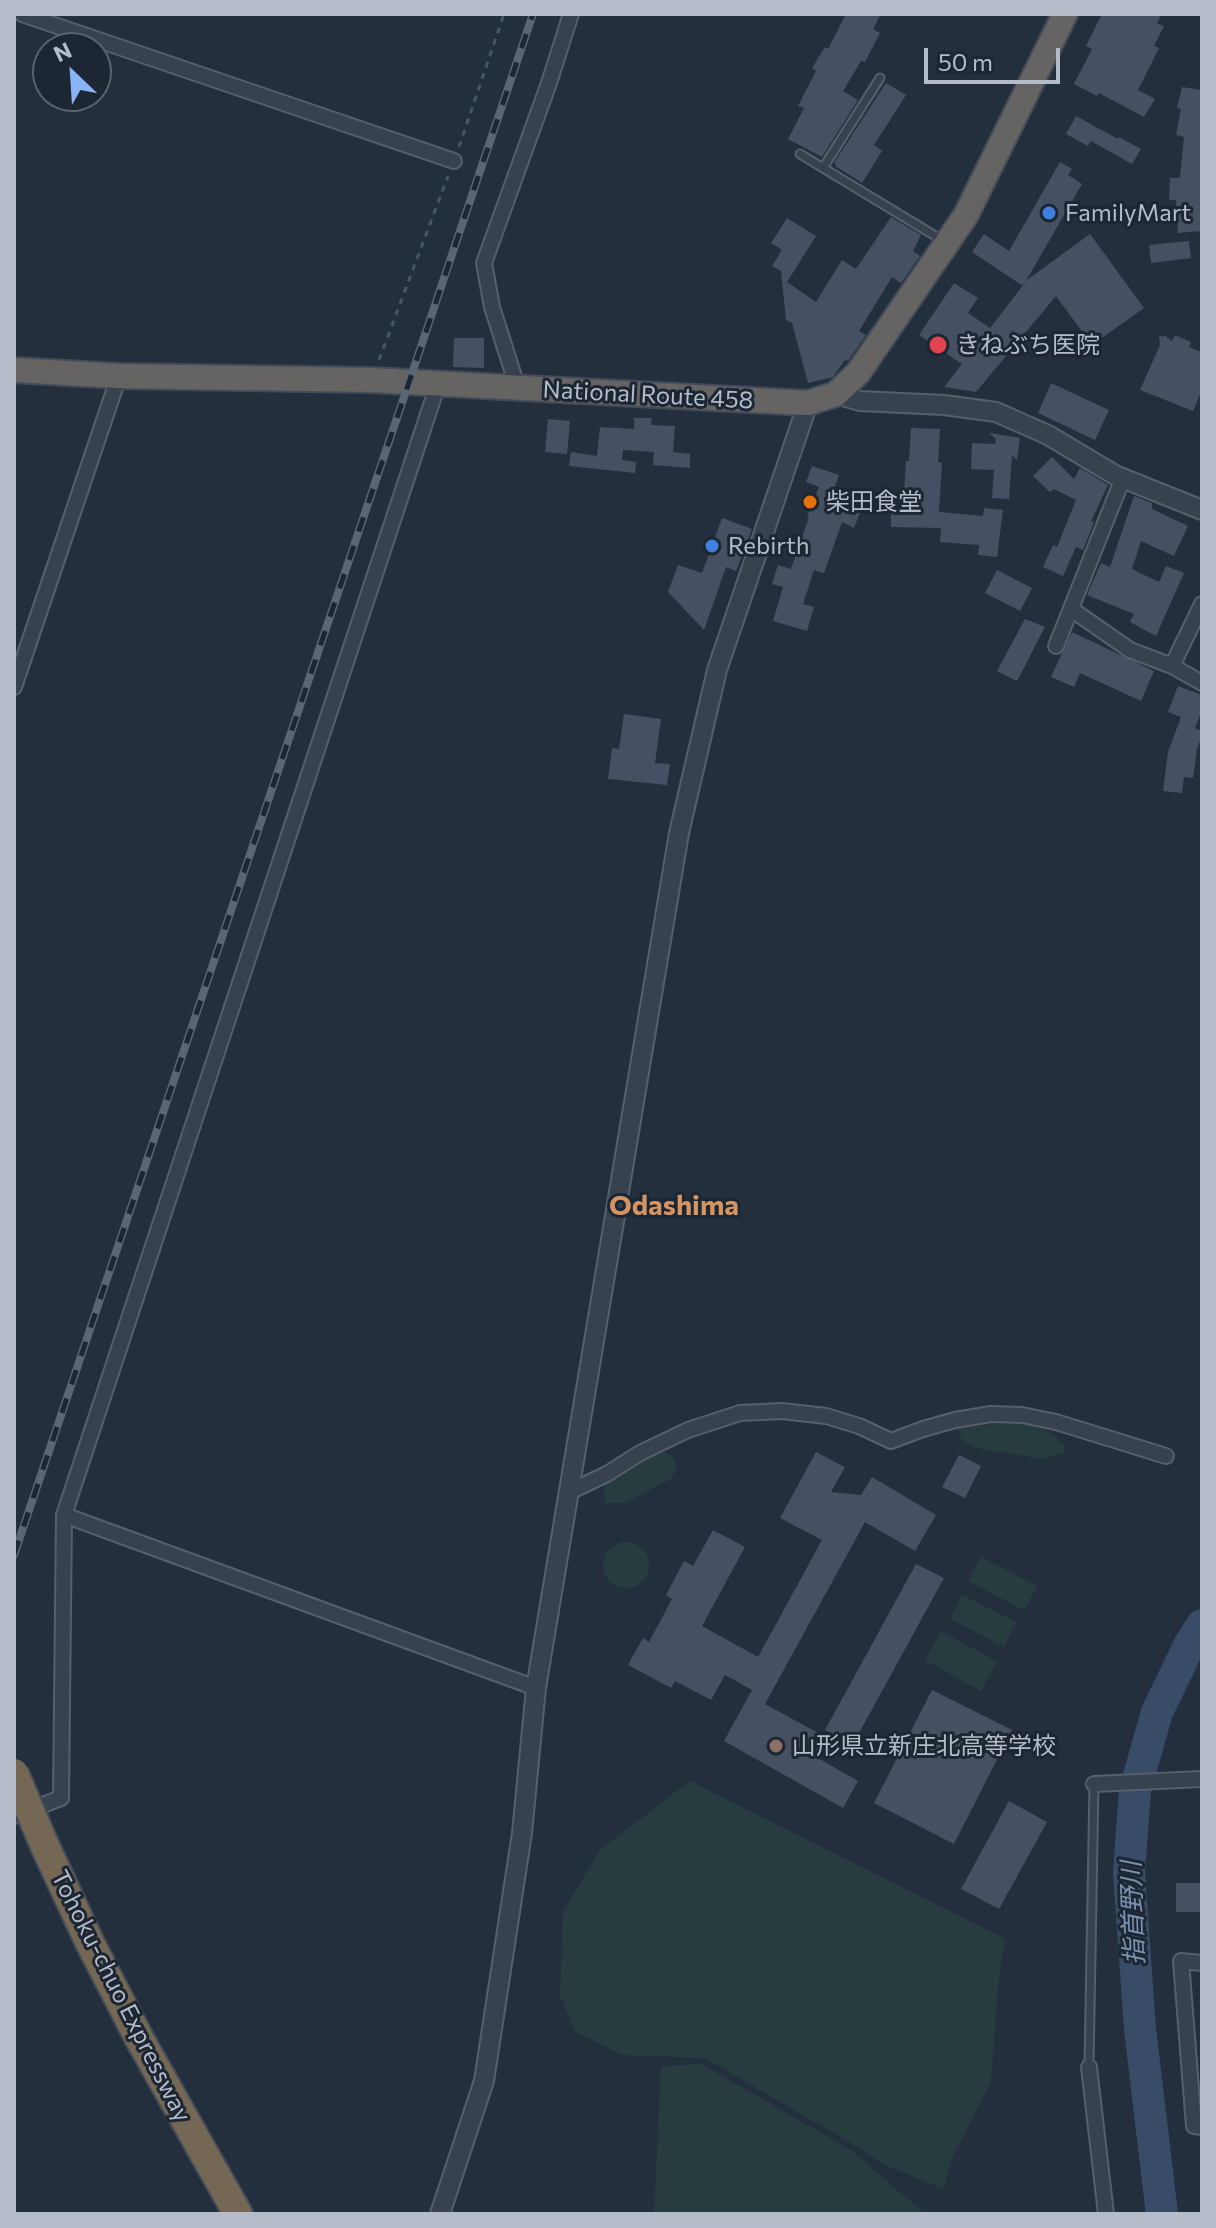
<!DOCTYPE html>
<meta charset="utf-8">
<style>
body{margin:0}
#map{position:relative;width:1216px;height:2228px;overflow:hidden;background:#242f3e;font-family:Commissioner,sans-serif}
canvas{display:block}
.frame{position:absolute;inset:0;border:16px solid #b4bcc9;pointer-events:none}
.north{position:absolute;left:32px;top:32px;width:80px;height:80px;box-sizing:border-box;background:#1d2633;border:2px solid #59626f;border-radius:50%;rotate:335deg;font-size:22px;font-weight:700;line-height:32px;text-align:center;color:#b4bcc9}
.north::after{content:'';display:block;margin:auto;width:28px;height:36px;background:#8ab4f8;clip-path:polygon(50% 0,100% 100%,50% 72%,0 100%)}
.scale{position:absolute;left:924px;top:48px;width:136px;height:36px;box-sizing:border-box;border:4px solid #b4bcc9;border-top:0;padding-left:10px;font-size:24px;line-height:28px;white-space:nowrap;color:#b4bcc9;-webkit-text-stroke:6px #1d2633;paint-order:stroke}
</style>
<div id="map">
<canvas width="1216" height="2228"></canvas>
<div class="frame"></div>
<div class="north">N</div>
<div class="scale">50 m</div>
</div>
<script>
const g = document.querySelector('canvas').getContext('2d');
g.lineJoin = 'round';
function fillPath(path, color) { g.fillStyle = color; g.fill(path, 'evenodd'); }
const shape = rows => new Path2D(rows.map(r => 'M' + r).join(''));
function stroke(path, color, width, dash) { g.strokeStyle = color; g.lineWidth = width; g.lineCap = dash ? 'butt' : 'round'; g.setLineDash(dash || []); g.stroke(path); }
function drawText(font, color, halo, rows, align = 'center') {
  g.font = font + ' Commissioner,"Noto Sans JP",sans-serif'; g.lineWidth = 6; g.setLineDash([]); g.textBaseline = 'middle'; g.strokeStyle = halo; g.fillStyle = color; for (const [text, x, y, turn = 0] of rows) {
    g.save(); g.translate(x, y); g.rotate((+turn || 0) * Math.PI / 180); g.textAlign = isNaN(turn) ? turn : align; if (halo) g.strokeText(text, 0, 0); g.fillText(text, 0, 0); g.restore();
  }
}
fillPath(shape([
 [993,1424,1035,1425,1051,1433,1063,1444,1066,1452,1044,1459,975,1448,962,1440,957,1428],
 [666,1452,674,1459,677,1468,671,1479,625,1503,605,1503,604,1486,656,1453],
 '603 1565a23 23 0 1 1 46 0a23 23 0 1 1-46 0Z',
 [981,1557,1037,1586,1024,1610,968,1581],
 [962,1595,1016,1622,1004,1647,950,1619],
 [941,1631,997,1662,981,1691,925,1660],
 [690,1781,1005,1939,998,1984,991,2082,953,2156,943,2189,883,2164,856,2146,705,2058,622,2055,575,2031,560,1997,563,1912,600,1850],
 [701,2064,851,2150,925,2214,654,2214,661,2066]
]), '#263c3f');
stroke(shape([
 [1162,2214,1140,2029,1129,1872,1135,1790,1157,1712,1190,1644,1202,1625]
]), '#394c67', 32);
fillPath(shape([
 [846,14,881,14,873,29,880,33,865,62,861,61,843,91,858,100,822,157,788,139,804,108,798,106,816,71,812,68,825,47,828,49],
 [1102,14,1162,14,1157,23,1164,26,1154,46,1159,48,1138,90,1155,99,1144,117,1099,93,1097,96,1074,84,1092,49,1086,46],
 [886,83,906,95,874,145,882,151,862,183,835,166,836,164,834,163],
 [1182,87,1202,90,1202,231,1178,233,1176,200,1169,200,1170,178,1180,178,1184,137,1176,135,1181,109,1177,108],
 [1076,116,1118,139,1119,137,1141,149,1132,164,1091,141,1088,146,1066,134],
 [1060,162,1072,169,1068,175,1082,184,1023,286,972,252,984,234,1009,251],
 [891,217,921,235,913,251,920,256,901,283,892,277,859,331,866,335,848,361,845,360,833,377,808,383,792,323,786,320,781,271,772,266,782,250,771,243,787,218,816,236,787,282,816,302,842,260,856,269],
 [1090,234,1144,308,1092,345,1056,296,976,392,944,387,962,364,919,335,954,283,978,298,968,313,990,328,1027,280],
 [1189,241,1191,258,1151,263,1149,245],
 [1159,335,1163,337,1164,335,1172,341,1175,335,1191,342,1189,347,1202,352,1202,390,1193,411,1140,390,1160,345],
 [454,338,484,338,484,368,453,367],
 [1051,383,1109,410,1095,440,1038,413],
 [634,418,652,418,651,425,675,426,673,452,690,454,690,468,653,465,654,452,623,450,622,460,636,462,635,473,569,466,571,452,597,456,600,427,634,429],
 [548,419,570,421,567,454,545,452],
 [911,428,940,429,938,462,942,463,939,512,983,516,984,508,1003,510,997,557,978,555,979,545,940,542,941,528,891,527,891,510,903,510,906,461,909,461],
 [989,433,1020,438,1017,460,1012,455,1009,499,992,498,994,470,971,469,972,443,995,444,996,439],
 [1052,457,1074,479,1080,468,1108,485,1091,521,1094,522,1083,550,1076,547,1063,576,1043,567,1053,545,1057,547,1076,500,1054,489,1050,492,1033,476],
 [812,466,839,475,832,495,862,508,854,528,842,522,824,573,814,570,803,604,814,607,807,631,773,621,783,587,772,584,778,565,791,569,809,517,807,516,819,487,806,482],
 [1134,496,1152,503,1152,509,1188,526,1174,556,1141,541,1132,569,1159,582,1166,566,1184,573,1156,636,1130,622,1134,614,1087,595,1101,563,1110,567],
 [722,518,752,529,736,571,726,567,704,630,668,592,678,565,702,573],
 [997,570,1032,588,1020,611,985,593],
 [1025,619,1045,627,1017,681,997,671],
 [1072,632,1154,671,1141,701,1080,673,1074,687,1051,677],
 [1178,686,1202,695,1202,710,1195,728,1202,731,1202,735,1197,749,1193,778,1184,777,1182,793,1163,791,1168,752,1181,717,1168,712],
 [624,714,661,719,655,763,670,764,667,785,608,779,612,748,619,749],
 [816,1452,845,1467,831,1492,861,1495,872,1477,936,1515,915,1551,865,1522,765,1704,829,1739,818,1758,858,1781,843,1808,724,1741,752,1690,725,1675,711,1700,675,1681,671,1688,628,1665,643,1638,649,1642,672,1599,666,1595,684,1561,693,1566,713,1530,745,1547,702,1626,758,1657,822,1540,780,1518],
 [959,1455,981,1466,965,1498,942,1487],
 [916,1564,944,1578,853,1744,825,1730],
 [932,1690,1012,1730,954,1844,874,1803],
 [1009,1801,1047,1822,999,1909,961,1889],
 [1176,1883,1202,1883,1202,1912,1176,1912]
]), '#455162');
const service = shape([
 [800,154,942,240],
 [823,168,880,78],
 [1089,2067,1094,1784]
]);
const minor = shape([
 [22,14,454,161],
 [518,389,492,307,484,263,549,83,571,14],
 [1071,609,1130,650,1172,666,1202,683],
 [1056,646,1123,478],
 [1172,666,1202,604],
 [14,687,119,376],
 [567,1493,607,1474,640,1453,688,1430,740,1413,782,1411,826,1416,859,1426,891,1441,923,1429,955,1420,991,1414,1022,1415,1056,1422,1166,1456],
 [64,1515,536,1688],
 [1094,1784,1202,1779],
 [14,1816,61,1798,64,1515,438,384],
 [1202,1963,1181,1961,1194,2126,1202,2127],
 [1089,2067,1106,2214]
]);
const tertiary = shape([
 [836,394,860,401,944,405,996,412,1048,435,1115,475,1202,510],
 [440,2214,484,2081,522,1833,536,1688,679,833,717,670,808,403]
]);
const trunk = shape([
 [14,370,119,376,371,380,808,403,836,394,858,373,966,215,1065,14]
]);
const motorway = shape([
 [44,1844,90,1943,139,2038,238,2214]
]);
stroke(service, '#565f6c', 11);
stroke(minor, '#565f6c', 18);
stroke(tertiary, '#565f6c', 22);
stroke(trunk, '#434c59', 28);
stroke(motorway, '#434c59', 32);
stroke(shape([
 [459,147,504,14],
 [379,360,448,176]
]), '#44595c', 3, [6, 6]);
stroke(service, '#38414e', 7);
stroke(minor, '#38414e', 14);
stroke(tertiary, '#38414e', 18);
stroke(trunk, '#656462', 24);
stroke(motorway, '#746855', 28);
const rail = shape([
 [14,1555,533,14]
]);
stroke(rail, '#5a6575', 8);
stroke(rail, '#1d2633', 5, [15]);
const motorwayBridge = shape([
 [14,1773,44,1844]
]);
stroke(motorwayBridge, '#434c59', 32, []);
stroke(motorwayBridge, '#746855', 28);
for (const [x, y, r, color] of [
 [1049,213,8,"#3f7fe0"],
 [938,345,10,"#e0444e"],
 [810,502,8,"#e8710a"],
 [712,546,8,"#3f7fe0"],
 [776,1746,8,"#8d6e63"]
]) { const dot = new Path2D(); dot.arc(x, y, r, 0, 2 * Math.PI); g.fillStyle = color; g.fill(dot); stroke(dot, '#1d2633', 3); }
drawText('24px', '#b4bcc9', '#1d2633', [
 ["FamilyMart",1065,213],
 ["きねぶち医院",956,345],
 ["柴田食堂",826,502],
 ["Rebirth",728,546],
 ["山形県立新庄北高等学校",792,1746]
], 'left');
drawText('24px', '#b4bcc9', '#1d2633', [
 ["National Route 458",648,395,3],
 ["Tohoku-chuo Expressway",121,1996,63]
]);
drawText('italic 26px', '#7c92b1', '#1d2633', [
 ["指首野川",1133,1913,-92]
]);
drawText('bold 28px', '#d59563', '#1d2633', [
 ["Odashima",674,1206]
]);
</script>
